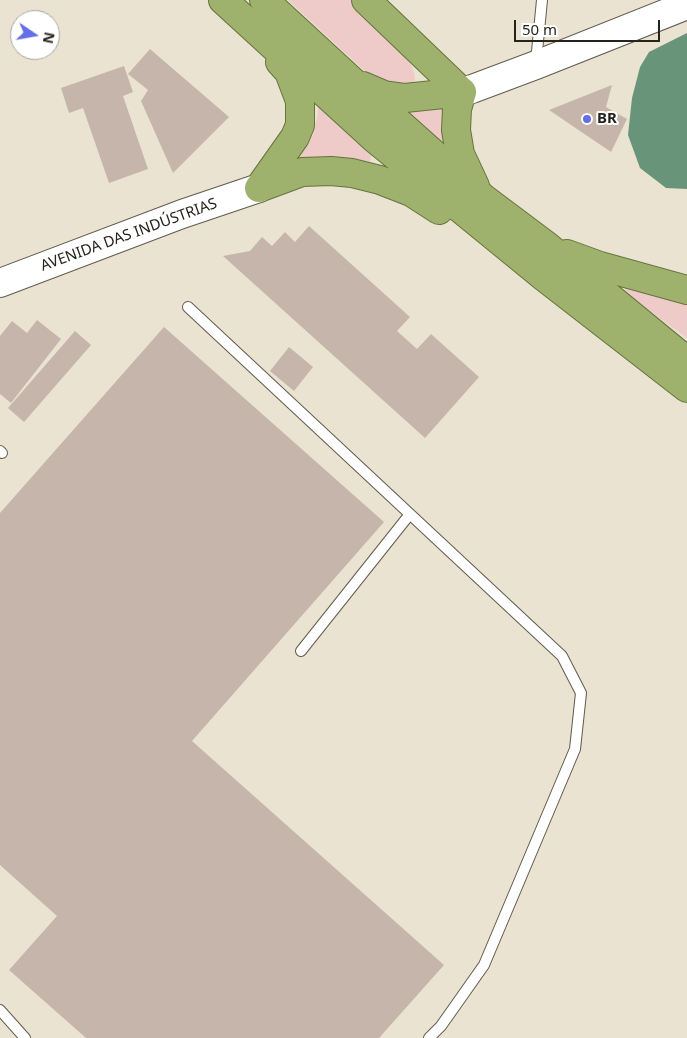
<!DOCTYPE html>
<meta charset="utf-8">
<style>
body{margin:0}
#map{position:relative;width:687px;height:1038px;overflow:hidden;background:#eae3d2;font-family:"Noto Sans",sans-serif}
canvas{display:block}
.north{position:absolute;left:10px;top:10px;width:50px;height:50px;box-sizing:border-box;background:#fff;border:1px solid #a8a7a5;border-radius:50%;rotate:102deg;font-size:14px;font-weight:700;line-height:20px;text-align:center;color:#26231d}
.north::after{content:'';display:block;margin:auto;width:18px;height:22px;background:#646ee6;clip-path:polygon(50% 0,100% 100%,50% 72%,0 100%)}
.scale{position:absolute;left:514px;top:20px;width:146px;height:22px;box-sizing:border-box;border:2px solid #26231d;border-top:0;padding-left:6px;font-size:15px;line-height:18px;white-space:nowrap;color:#26231d;-webkit-text-stroke:4px #fff;paint-order:stroke}
</style>
<div id="map">
<canvas width="687" height="1038"></canvas>
<div class="north">N</div>
<div class="scale">50 m</div>
</div>
<script>
const g = document.querySelector('canvas').getContext('2d');
g.lineJoin = 'round';
function fillPath(path, color) { g.fillStyle = color; g.fill(path, 'evenodd'); }
const shape = rows => new Path2D(rows.map(r => 'M' + r).join(''));
function stroke(path, color, width, dash) { g.strokeStyle = color; g.lineWidth = width; g.lineCap = dash ? 'butt' : 'round'; g.setLineDash(dash || []); g.stroke(path); }
function drawText(font, color, halo, rows, align = 'center') {
  g.font = font + ' "Noto Sans",sans-serif'; g.lineWidth = 4; g.setLineDash([]); g.textBaseline = 'middle'; g.strokeStyle = halo; g.fillStyle = color; for (const [text, x, y, turn = 0] of rows) {
    g.save(); g.translate(x, y); g.rotate((+turn || 0) * Math.PI / 180); g.textAlign = isNaN(turn) ? turn : align; if (halo) g.strokeText(text, 0, 0); g.fillText(text, 0, 0); g.restore();
  }
}
fillPath(shape([
 [288,0,356,0,405,49,414,73,415,79,412,85,408,88,372,78],
 [446,104,454,155,396,107],
 [318,105,372,154,370,162,328,157,297,159,313,135,318,114],
 [630,288,687,303,687,338,625,293,625,290]
]), '#eecac9');
fillPath(shape([
 [687,33,687,189,666,188,640,168,628,135,632,98,640,67,649,52]
]), '#68947a');
fillPath(shape([
 [150,49,229,117,173,173,141,101,148,90,128,74],
 [124,66,133,92,123,96,148,169,109,183,83,108,69,113,61,88],
 [612,85,606,107,627,119,611,152,549,110],
 [309,226,410,317,397,331,417,349,431,334,479,377,425,438,223,256,250,251,262,237,272,246,285,232,295,242],
 [37,320,61,339,11,403,0,394,0,336,12,321,27,333],
 [164,327,384,522,192,741,444,965,379,1038,86,1038,9,970,57,916,0,865,0,513],
 [75,331,91,345,24,422,8,408],
 [289,347,313,367,294,391,270,371]
]), '#c6b5ab');
const service = shape([
 [536,62,542,0],
 [188,307,562,656,581,693,575,749,484,965,441,1026,429,1038],
 [0,451,2,453],
 [301,651,410,514],
 [0,1010,25,1038]
]);
const secondary = shape([
 [462,92,472,89,536,65,687,5],
 [0,283,182,214,259,188]
]);
const trunk = shape([
 [223,0,375,139,544,277,687,388],
 [264,0,353,82,483,198,547,246,687,361],
 [366,0,462,92],
 [363,86,384,95,405,98,462,92],
 [462,92,457,109,456,130,460,154,475,186],
 [259,188,302,172,331,171,352,173,380,180,411,192,439,210],
 [259,188,295,137,300,125,300,101,289,72,280,62],
 [567,254,600,266,687,290]
]);
stroke(service, '#615b4d', 12);
stroke(secondary, '#615b4d', 30);
stroke(trunk, '#64743a', 30);
stroke(service, '#fff', 10);
stroke(secondary, '#fff', 28);
stroke(trunk, '#9eb26e', 28);
for (const [x, y, r, color] of [
 [587,119,5,"#646ee6"]
]) { const dot = new Path2D(); dot.arc(x, y, r, 0, 2 * Math.PI); g.fillStyle = color; g.fill(dot); stroke(dot, '#fff', 2); }
drawText('bold 15px', '#26231d', '#fff', [
 ["BR",597,119]
], 'left');
drawText('15px', '#26231d', '#fff', [
 ["AVENIDA DAS INDÚSTRIAS",129,235,-20]
]);
</script>
